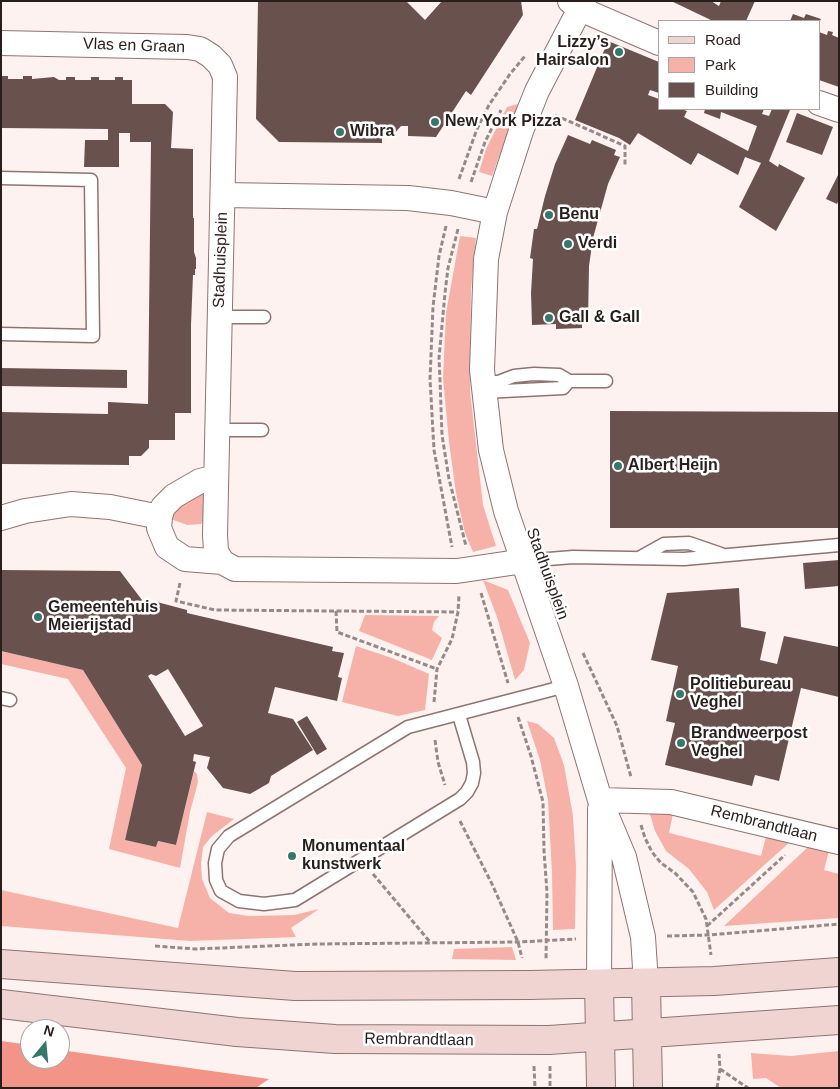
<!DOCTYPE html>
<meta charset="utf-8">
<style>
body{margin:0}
#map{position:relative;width:840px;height:1089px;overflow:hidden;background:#fef2f0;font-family:Arial,sans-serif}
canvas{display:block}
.frame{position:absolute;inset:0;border:2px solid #281e1c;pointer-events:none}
.legend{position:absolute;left:658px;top:20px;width:162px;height:90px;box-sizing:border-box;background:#fff;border:1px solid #a9a5a4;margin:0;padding:6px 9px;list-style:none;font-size:15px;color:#281e1c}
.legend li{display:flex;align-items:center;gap:10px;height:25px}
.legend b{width:25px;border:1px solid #a9a5a4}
.north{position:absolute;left:20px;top:1019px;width:50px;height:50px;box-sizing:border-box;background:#fff;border:1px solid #a9a5a4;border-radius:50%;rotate:17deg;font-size:14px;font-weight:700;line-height:20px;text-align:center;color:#281e1c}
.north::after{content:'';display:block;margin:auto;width:18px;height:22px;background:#35786a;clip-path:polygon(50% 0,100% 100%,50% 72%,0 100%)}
</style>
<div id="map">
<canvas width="840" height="1089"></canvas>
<div class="frame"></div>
<ul class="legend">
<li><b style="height:6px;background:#efd4d1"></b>Road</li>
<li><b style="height:14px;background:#f6b2a9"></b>Park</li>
<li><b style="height:14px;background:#69514e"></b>Building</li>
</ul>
<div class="north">N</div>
</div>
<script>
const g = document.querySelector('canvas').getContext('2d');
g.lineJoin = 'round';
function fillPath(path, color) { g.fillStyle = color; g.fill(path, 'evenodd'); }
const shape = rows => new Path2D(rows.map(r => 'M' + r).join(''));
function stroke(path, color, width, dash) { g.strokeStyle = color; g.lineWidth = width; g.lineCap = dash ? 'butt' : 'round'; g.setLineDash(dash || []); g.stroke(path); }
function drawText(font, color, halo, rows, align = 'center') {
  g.font = font + ' Arial,sans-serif'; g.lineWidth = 5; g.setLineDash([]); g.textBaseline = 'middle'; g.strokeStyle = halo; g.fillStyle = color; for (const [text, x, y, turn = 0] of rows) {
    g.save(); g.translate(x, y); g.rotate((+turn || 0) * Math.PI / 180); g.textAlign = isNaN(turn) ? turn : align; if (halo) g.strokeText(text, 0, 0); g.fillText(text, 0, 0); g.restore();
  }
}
fillPath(shape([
 [518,104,492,176,479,172,486,149,507,107],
 [460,236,476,238,471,290,470,391,483,505,496,546,473,552,465,533,456,493,449,442,443,378,446,313],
 [200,495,208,495,206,517,201,524,187,525,171,519,180,506],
 [483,580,508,590,530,643,524,670,515,680,497,617],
 [365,615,439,616,434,622,432,630,442,638,432,660,359,631],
 [356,646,392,658,429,674,425,710,398,716,342,702],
 [1,651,83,670,142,765,125,840,156,847,158,841,176,845,194,771,197,774,198,782,190,812,180,868,109,849,126,768,68,679,1,664],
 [527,721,538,724,554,738,564,765,573,816,576,867,575,929,553,930,552,873,548,800,540,760],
 [649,811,673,814,669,833,761,856,766,837,790,842,714,910,707,892,689,869,666,851,655,831],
 [207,812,234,819,212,836,203,847,201,864,202,879,210,898,229,913,249,916,294,915,319,909,291,928,296,937,190,941,1,926,1,890,178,928],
 [808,847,829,851,824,870,839,874,839,918,724,926],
 [512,947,516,960,452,959,454,949],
 [839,1051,839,1088,781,1088,766,1078,753,1079,751,1053,791,1056]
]), '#f6b2a9');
fillPath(shape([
 [1,1041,30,1045,30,1059,60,1059,60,1050,269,1079,256,1088,1,1088]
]), '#f39488');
fillPath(shape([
 [258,1,406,1,425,20,442,1,521,1,523,15,471,95,466,91,436,137,408,136,408,126,401,126,394,134,382,135,382,143,279,142,256,119],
 [671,1,711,1,719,6,721,1,755,1,746,21,713,21],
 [793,14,804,18,806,14,821,19,820,21,790,21],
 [828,31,833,32,832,35,839,38,839,87,819,80,819,32,827,35],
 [608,41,659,62,659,93,650,90,648,95,659,99,659,109,681,109,687,111,684,117,748,151,757,126,721,112,720,119,704,113,705,109,764,109,762,114,769,116,772,109,790,110,769,161,778,167,779,164,805,178,776,231,739,207,761,163,745,157,738,175,698,153,691,165,638,133,630,145,619,138,575,120],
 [1,76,8,76,8,79,23,79,23,76,32,76,32,79,54,77,59,80,66,80,66,77,75,77,75,80,91,80,91,77,99,77,99,80,115,80,115,77,123,77,123,80,132,80,132,104,165,104,173,112,171,148,193,149,193,218,194,218,194,252,196,258,196,269,195,269,195,275,193,275,191,325,191,413,175,413,175,440,149,440,149,448,141,456,129,456,129,465,1,464,1,412,108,414,108,402,148,404,151,142,130,142,130,133,119,133,119,167,84,167,85,140,108,140,108,129,1,128],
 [797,113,833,127,822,155,786,142],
 [568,135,590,144,592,140,616,150,614,155,620,157,608,184,593,238,589,266,588,323,582,323,582,328,556,329,556,324,532,325,531,293,533,259,530,258,534,229,537,229,545,196,555,164],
 [839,173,839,200,837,204,826,199],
 [1,368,127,370,127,388,1,386],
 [610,411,839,412,839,528,610,528],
 [839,560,839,586,805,589,803,563],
 [1,570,120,571,145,604,156,606,157,602,187,610,187,613,333,647,332,651,344,653,338,677,342,678,337,701,275,687,268,713,293,719,313,750,271,776,269,783,250,794,223,788,207,768,210,757,194,754,193,761,196,762,176,845,158,841,156,847,125,840,142,765,83,670,1,651],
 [168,669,203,726,185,736,148,676,151,674,156,676],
 [739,588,741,627,766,632,760,660,777,664,784,636,839,647,839,697,801,688,779,781,755,775,752,786,665,765,675,723,666,721,678,666,651,660,667,593],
 [307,716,327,749,317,755,297,722]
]), '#69514e');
const lane = shape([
 [1,178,91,180,93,336,1,334],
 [219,317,264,317],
 [483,382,498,382,514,376,534,374,559,375,569,381,606,381],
 [484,392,563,388,569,381],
 [217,430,262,430],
 [639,558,664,544,689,543,721,554],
 [524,561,573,557,684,559,839,545],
 [1,698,10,700],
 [459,715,473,762,474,773,472,783,467,792,460,799,295,900,264,904,239,901,221,891,216,880,215,863,218,849,229,836,408,727,566,686]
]);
const street = shape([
 [570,1,580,9,659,43],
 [584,1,537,91,521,131,495,212,486,259,482,370,491,450,506,511,566,686,600,800,624,857,643,937,646,983],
 [1,43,187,47,200,49,211,56,220,65,225,77,215,535,216,551,222,562],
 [819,103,839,110],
 [223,195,408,198,451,203,495,212],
 [160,517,163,507,174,496,200,481,216,477],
 [1,518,25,511,71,504,110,507,160,517,159,528,167,547,185,559,222,562,235,569,457,571,524,561],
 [600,800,671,802,839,842],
 [599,984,600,809]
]);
const secondary = shape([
 [1,964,295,986,529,985,714,981,839,972],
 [646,983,648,1088],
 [599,984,601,1088],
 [1,1004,237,1032,335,1039,549,1040,839,1020]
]);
stroke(lane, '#8e7471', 15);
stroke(street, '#8e7471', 26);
stroke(secondary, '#8e7471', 30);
stroke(shape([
 [555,115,625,146,625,165],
 [459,179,477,129,489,105,510,74,525,56],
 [471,182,485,142,501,110],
 [446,226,439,256,433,307,430,379,434,450,452,547],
 [458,229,448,268,445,293,439,358,440,380,442,435,449,479,466,546],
 [180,583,176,601,215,610,458,612],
 [481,593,508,683],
 [336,611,337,632,437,669],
 [583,653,617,726,631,777],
 [434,702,437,669,452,639,458,612,459,595],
 [518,717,531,756,543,802,544,851,547,892,546,960],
 [435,740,438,762,445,785],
 [460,821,492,884,518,942,522,958],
 [641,825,645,838,652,852,661,863,675,873,693,892,706,919,711,955],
 [373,874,430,942],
 [707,926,785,855],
 [667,936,709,935,839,924],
 [155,946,195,949,317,944,518,942,576,939],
 [534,1066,535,1088],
 [550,1066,550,1088],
 [720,1069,748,1088],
 [717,1088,720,1069,719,1054]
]), '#958a88', 3, [5, 2.5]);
stroke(lane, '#fff', 12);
stroke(street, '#fff', 24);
stroke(secondary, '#efd4d1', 28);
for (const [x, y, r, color] of [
 [619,52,5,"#35786a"],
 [435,122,5,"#35786a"],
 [340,132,5,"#35786a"],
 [549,215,5,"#35786a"],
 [568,244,5,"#35786a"],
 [549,318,5,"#35786a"],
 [618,466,5,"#35786a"],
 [38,617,5,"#35786a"],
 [680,694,5,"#35786a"],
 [681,743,5,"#35786a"],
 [292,856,5,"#35786a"]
]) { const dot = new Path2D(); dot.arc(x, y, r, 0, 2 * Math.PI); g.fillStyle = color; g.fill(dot); stroke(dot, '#fff', 2); }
drawText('bold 16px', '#281e1c', '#fff', [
 ["Lizzy’s",609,43,"right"],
 ["Hairsalon",609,61,"right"],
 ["New York Pizza",445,122],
 ["Wibra",350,132],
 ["Benu",559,215],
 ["Verdi",578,244],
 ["Gall & Gall",559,318],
 ["Albert Heijn",628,466],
 ["Gemeentehuis",48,608],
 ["Meierijstad",48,626],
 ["Politiebureau",690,685],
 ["Veghel",690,703],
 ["Brandweerpost",691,734],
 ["Veghel",691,752],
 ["Monumentaal",302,847],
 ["kunstwerk",302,865]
], 'left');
drawText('16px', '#281e1c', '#fff', [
 ["Vlas en Graan",134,46,2],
 ["Stadhuisplein",221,260,-88],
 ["Stadhuisplein",547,574,70],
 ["Rembrandtlaan",764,824,14],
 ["Rembrandtlaan",419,1040,1]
]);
</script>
